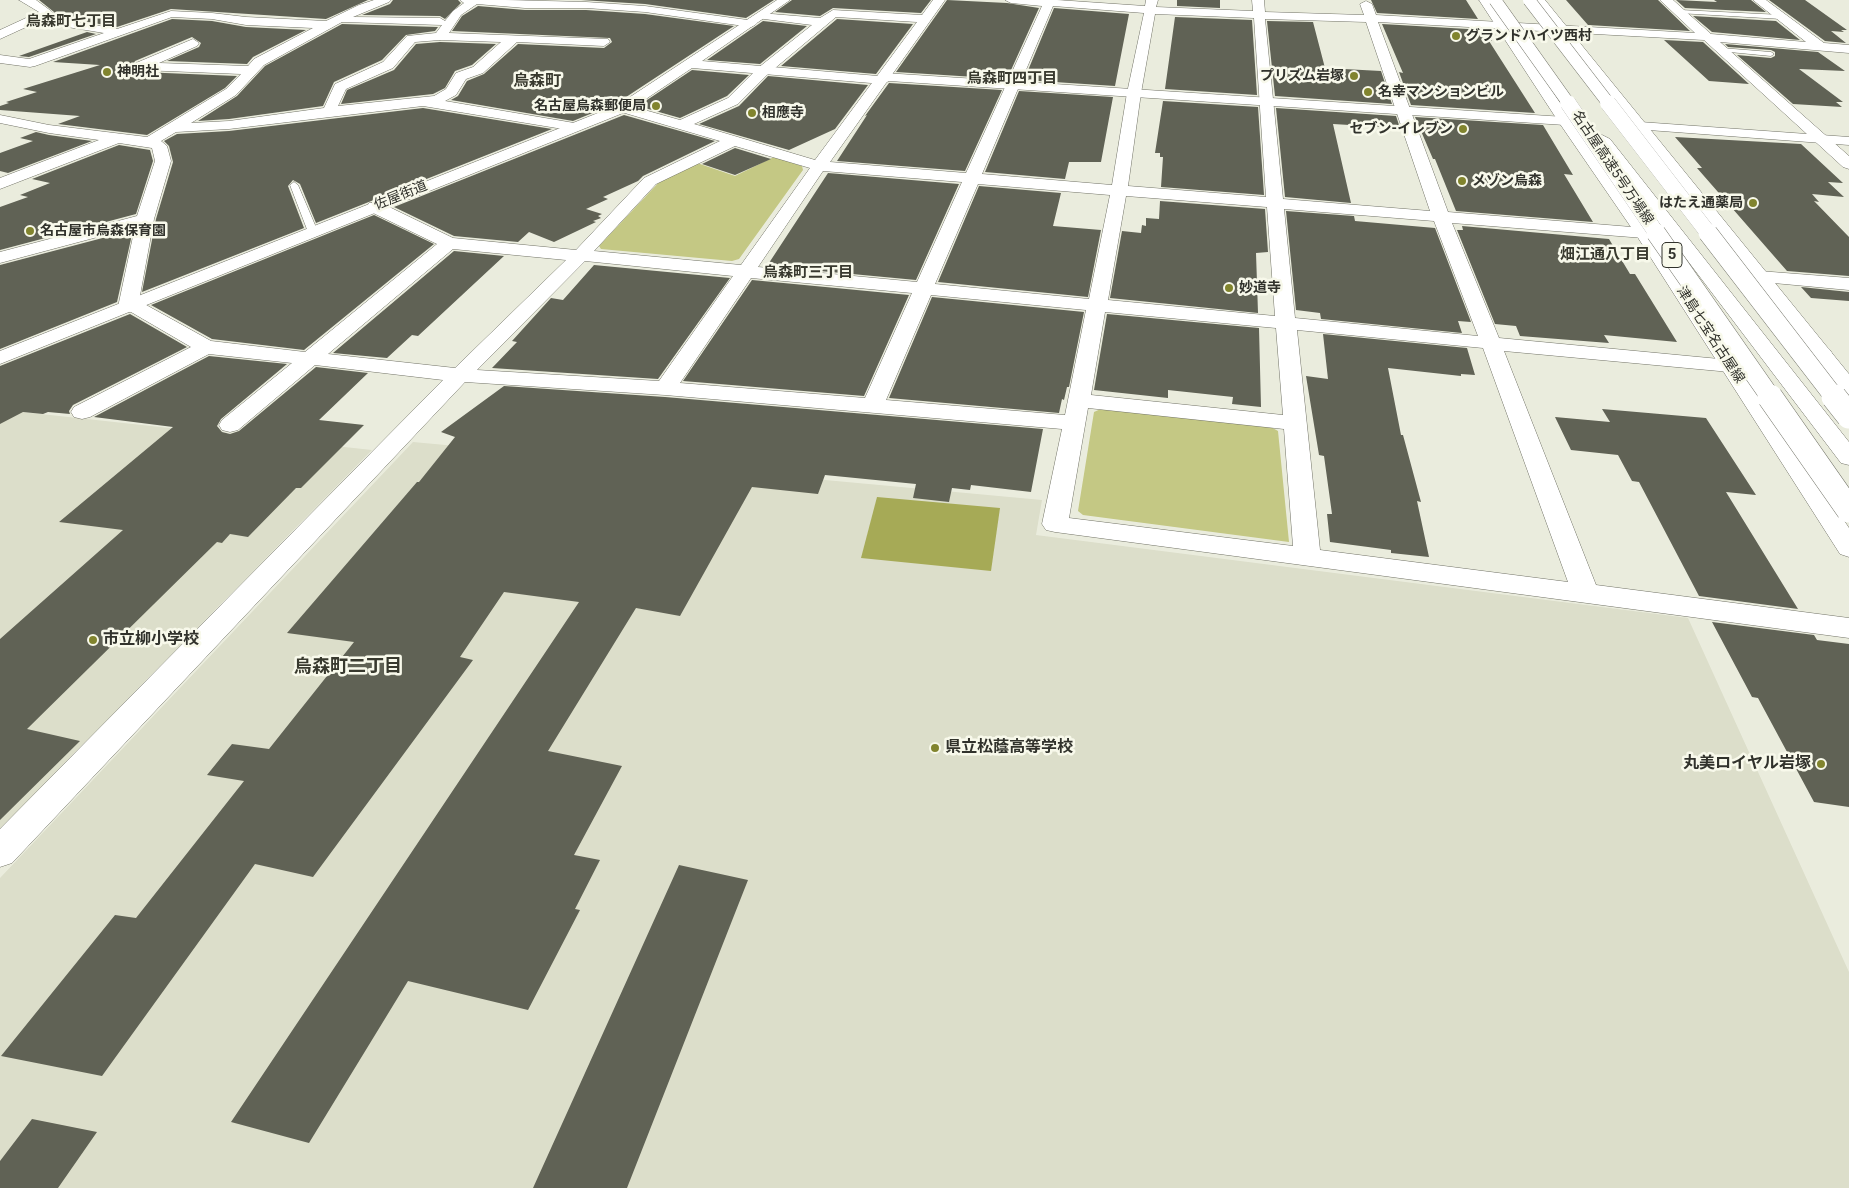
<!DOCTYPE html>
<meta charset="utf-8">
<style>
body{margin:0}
canvas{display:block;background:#eaecdd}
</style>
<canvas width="1849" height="1188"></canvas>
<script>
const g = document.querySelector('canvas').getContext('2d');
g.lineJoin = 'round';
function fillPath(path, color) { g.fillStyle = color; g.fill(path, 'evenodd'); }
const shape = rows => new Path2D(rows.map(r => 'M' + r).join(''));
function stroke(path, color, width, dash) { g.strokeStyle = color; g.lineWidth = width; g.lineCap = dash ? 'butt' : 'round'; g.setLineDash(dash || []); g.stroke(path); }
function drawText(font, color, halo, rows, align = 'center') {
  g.font = font + ' Roboto,"Noto Sans JP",sans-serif'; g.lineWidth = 5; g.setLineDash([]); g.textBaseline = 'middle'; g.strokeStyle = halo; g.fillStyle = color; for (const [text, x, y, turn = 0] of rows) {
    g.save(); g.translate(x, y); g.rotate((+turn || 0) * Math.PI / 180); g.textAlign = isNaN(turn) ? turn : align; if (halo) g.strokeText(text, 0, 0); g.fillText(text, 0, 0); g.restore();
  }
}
fillPath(shape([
 [4,410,372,450,0,829,0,412],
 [413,442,1042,500,1036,535,1688,618,1849,972,1849,1188,0,1188,0,878]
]), '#dcdeca');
fillPath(shape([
 [774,157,802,166,803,170,739,259,732,261,601,249,599,246,662,179,697,163,735,176],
 [1103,408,1269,426,1278,431,1289,542,1083,515,1078,511,1094,412]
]), '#c4c884');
fillPath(shape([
 [877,497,1000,508,991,571,861,558]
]), '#a6aa56');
fillPath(shape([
 [39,0,368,0,326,19,171,9,117,27,52,16,54,12],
 [393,0,458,0,461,3,445,19,440,16,362,15,390,4],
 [581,0,774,0,746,18,645,4],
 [792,0,931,0,921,13,833,8,820,16,775,12],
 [947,0,1007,3,1039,8,1007,79,896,72],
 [1177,0,1220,0,1220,8,1177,6],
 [1371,0,1466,0,1478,19,1377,13],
 [1566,0,1658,0,1690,31,1588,25],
 [1676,0,1717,2,1714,0,1751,0,1766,12,1685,8],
 [1769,0,1805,0,1847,30,1841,30,1844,32,1831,31,1846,43,1825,41],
 [478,6,525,10,586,10,645,14,734,26,617,103,573,121,451,100,458,96,467,81,484,74,518,44,604,48,612,42,610,38,452,31,462,16],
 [1054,8,1129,14,1115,86,1024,80],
 [1693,16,1776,21,1800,40,1712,32],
 [1175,17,1252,20,1257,95,1165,89],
 [172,19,212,21,246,27,306,30,253,57,247,64,167,61,199,47,201,43,192,37,135,61,133,65,134,70,141,72,237,76,225,88,147,135,58,124,80,116,0,110,0,106,9,103,6,102,37,92,23,89,100,65,53,62],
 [837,19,913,24,876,74,781,66],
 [763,21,807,26,760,64,707,60],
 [1267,21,1313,22,1325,68,1381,71,1392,104,1275,96],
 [342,24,438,27,435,31,406,35,382,60,334,82,323,106,229,119,198,121,237,96,265,66],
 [1382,24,1485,30,1492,41,1489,41,1535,113,1411,105,1399,72,1403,73],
 [87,32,96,34,29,57,19,56],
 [1664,40,1703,42,1749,84,1709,81],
 [440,42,496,44,472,65,455,71,445,88,433,94,341,104,347,90,394,70,416,44],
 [1725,44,1818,52,1845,71,1799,69,1843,102,1836,102,1842,107,1793,104,1737,55,1771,58,1775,56,1775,52,1771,50,1728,47],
 [692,70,749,75,727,96,680,118,638,106],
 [768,76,868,85,835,129,789,150,699,124,739,106],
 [889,83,1002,90,965,171,837,161,867,115,865,116],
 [1019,91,1113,97,1101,162,1069,162,1065,179,985,172],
 [1163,101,1258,107,1264,195,1161,187,1163,157,1160,157,1160,153,1155,153],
 [423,108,552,129,316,223,300,184,293,180,288,186,304,228,142,292,156,219,173,162,169,146,164,141,177,134,229,131],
 [1276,108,1396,116,1400,128,1333,124,1351,203,1285,197],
 [624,115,715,141,643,176,638,181,603,197,608,199,586,209,602,214,598,216,601,218,593,221,596,222,554,242,529,232,518,242,454,236,394,207],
 [1415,117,1543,125,1573,175,1564,174,1593,222,1456,211,1435,159,1433,159],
 [36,132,49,135,92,141,8,173,0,171,0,153,33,141,20,138],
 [1675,137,1801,144,1843,183,1828,182,1844,197,1812,194,1819,202,1814,201,1849,237,1849,276,1787,271,1697,168,1702,168],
 [119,145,150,150,153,161,136,214,0,250,0,207,28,197,20,195,50,183,32,179],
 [735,148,771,159,735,175,702,164],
 [828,173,959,184,916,280,767,266],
 [979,186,1061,193,1053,226,1101,230,1088,297,938,282],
 [1160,201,1265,209,1268,252,1256,253,1258,313,1110,298,1122,231,1141,233,1142,225,1146,226,1146,218,1159,219],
 [1286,211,1354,216,1355,221,1435,228,1471,322,1458,321,1462,333,1321,319,1320,313,1296,310],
 [374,215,434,244,304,350,212,339,151,305],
 [1462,226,1609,239,1630,274,1635,274,1677,342,1604,335,1609,343,1520,336,1516,326,1495,324,1457,230,1463,230],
 [133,230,117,302,0,349,0,265],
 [454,251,504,256,418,336,412,335,387,358,333,353],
 [594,265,730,278,658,379,492,368,517,342,512,341,551,298,563,300],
 [752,280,909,295,864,396,683,381],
 [1801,287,1849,292,1849,301,1811,298],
 [932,297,1084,312,1069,387,1067,387,1064,400,1062,399,1059,413,889,398],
 [130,314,187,347,73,405,69,411,70,414,48,412,43,414,23,412,0,424,0,366],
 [1107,314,1259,328,1261,407,1232,404,1233,397,1168,390,1168,398,1094,390],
 [1323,334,1467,348,1475,375,1461,374,1461,376,1388,368,1401,435,1403,435,1421,502,1417,501,1429,557,1391,553,1391,550,1330,542,1327,514,1332,514,1324,456,1319,455,1306,376,1328,379],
 [209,356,287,364,221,419,217,426,222,432,230,434,239,431,316,367,368,373,319,420,364,425,301,488,296,488,248,537,230,534,222,543,217,542,27,729,80,741,0,820,0,639,123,530,59,522,173,427,94,417],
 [504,386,665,397,1043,429,1031,492,971,485,970,490,952,488,949,502,913,498,916,484,825,475,818,494,752,487,680,616,636,608,548,751,622,766,574,855,600,860,575,909,580,910,528,1010,408,981,309,1143,231,1122,579,602,504,592,460,657,473,660,313,877,255,864,102,1076,1,1056,115,915,136,918,244,781,207,775,232,744,269,749,354,642,287,633,417,482,419,482,455,437,441,432],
 [1602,409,1706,418,1756,495,1726,492,1798,609,1699,596,1639,482,1632,481,1618,455,1571,450,1555,417,1610,422],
 [1712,622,1814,635,1817,640,1849,644,1849,807,1814,802,1758,698,1752,697],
 [679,865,748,880,627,1188,533,1188],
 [32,1119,97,1132,58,1188,0,1188,0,1161]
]), '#606255');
const service = shape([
 [1680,10,1782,15,1785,17,1782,19,1678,13,1677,12,1680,10],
 [1721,48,1771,52,1774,54,1771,56,1719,51,1719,49,1721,48],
 [294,182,298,185,318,232,316,234,310,234,308,232,290,185,294,182]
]);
const minor = shape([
 [19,0,36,0,51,11,53,13,48,17,117,29,171,11,212,13,246,17,326,21,359,5,374,0,391,0,389,2,353,17,440,18,445,21,453,11,464,3,460,0,506,0,586,2,645,6,755,21,757,23,755,25,751,27,645,12,586,8,525,8,477,4,461,15,449,33,608,39,610,42,604,46,517,42,483,73,466,79,456,95,445,101,580,124,582,127,580,130,575,131,423,106,229,129,176,132,161,141,167,146,171,161,154,219,139,301,211,341,305,352,437,244,369,211,367,207,369,203,381,203,453,238,576,250,644,178,720,141,618,111,616,108,618,105,623,104,680,120,728,98,758,68,812,25,756,18,754,16,760,13,820,18,833,10,922,15,933,0,945,0,830,162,966,173,1042,6,1011,3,1005,0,1057,0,1145,6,1146,0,1158,0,1156,7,1253,11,1252,0,1264,0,1265,12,1364,15,1360,4,1366,1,1372,4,1376,15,1695,33,1660,0,1673,0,1711,34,1806,42,1753,0,1766,0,1824,43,1849,45,1849,53,1720,42,1849,156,1849,169,1843,167,1704,40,1378,22,1448,212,1644,228,1650,229,1653,233,1650,237,1644,238,1452,223,1499,338,1730,360,1737,362,1741,366,1737,370,1730,372,1504,351,1596,585,1849,618,1849,638,1055,532,1046,530,1042,524,1062,429,665,395,465,382,12,863,0,867,0,829,443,380,315,365,238,430,230,432,222,430,219,425,222,420,292,363,209,354,90,417,82,419,74,417,71,412,74,407,191,347,131,312,121,311,118,307,135,227,0,263,0,252,137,216,155,161,152,148,119,143,0,189,0,178,99,140,49,133,0,123,0,115,49,125,147,137,226,89,241,74,141,70,136,69,135,66,136,63,193,39,199,43,197,46,159,63,248,66,254,59,313,28,246,25,212,19,172,17,35,66,30,67,0,63,0,55,29,59,104,33,37,22,0,39,0,30,39,12,19,0],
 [1053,6,1144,13,1127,93,1112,185,982,174,1053,6],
 [1155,14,1254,18,1266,197,1128,186,1141,93,1155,14],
 [836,17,917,22,815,160,694,124,738,104,768,74,836,17],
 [1265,19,1366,22,1430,211,1283,199,1265,19],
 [342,22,442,25,436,33,407,36,383,62,335,84,324,108,229,121,191,123,236,95,264,65,342,22],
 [440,40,501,42,473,67,456,73,446,89,434,96,338,106,346,89,393,68,415,42,440,40],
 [735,146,810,168,741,265,594,251,656,184,735,146],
 [823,171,962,182,917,282,758,267,823,171],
 [978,184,1110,195,1089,299,935,284,978,184],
 [1126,196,1267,207,1275,316,1108,300,1126,196],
 [1284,209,1434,221,1478,336,1295,318,1284,209],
 [453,249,566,260,455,368,328,354,453,249],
 [585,261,733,276,659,381,477,370,585,261],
 [751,278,912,293,865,398,680,383,751,278],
 [931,295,1086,310,1065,415,886,400,931,295],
 [1105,312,1276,328,1283,415,1091,395,1105,312],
 [1297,330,1483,348,1568,582,1320,550,1297,330],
 [1088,408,1284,429,1293,546,1069,518,1088,408],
 [1759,271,1849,278,1849,290,1752,281,1750,277,1752,273,1759,271]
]);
const tertiary = shape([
 [777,0,790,0,702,61,878,76,884,73,1565,117,1570,118,1572,121,1570,124,1565,125,889,81,883,84,692,68,628,111,0,364,0,351,618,105,777,0],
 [1640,122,1849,137,1849,145,1635,129,1633,126,1635,123,1640,122]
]);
const secondary = shape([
 [1479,0,1491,0,1571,119,1653,233,1849,528,1849,557,1840,554,1635,233,1558,121,1479,0],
 [1533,0,1545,0,1849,374,1849,395,1841,393,1533,0]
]);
const motorway = shape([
 [1590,129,1610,139,1849,442,1849,465,1841,463,1600,145,1585,136,1583,133,1585,130,1590,129],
 [1772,311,1779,313,1829,349,1832,353,1829,357,1822,359,1815,357,1765,321,1762,317,1765,313,1772,311]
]);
stroke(service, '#727367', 1);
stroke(minor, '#727367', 1);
stroke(tertiary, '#727367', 1);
stroke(secondary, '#727367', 1);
stroke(motorway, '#727367', 1);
fillPath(service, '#fff');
fillPath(minor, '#fff');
fillPath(tertiary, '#fff');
fillPath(secondary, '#fff');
fillPath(motorway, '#fff');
const motorwayBridgeFar3 = shape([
 [1495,0,1569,104],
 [1529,0,1609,104]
]);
const motorwayBridgeFar2 = shape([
 [1568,103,1657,234],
 [1608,103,1709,234]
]);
const motorwayBridgeFar1 = shape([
 [1656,233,1771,398],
 [1708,233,1835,398]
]);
const motorwayBridge = shape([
 [1770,397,1849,510],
 [1834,397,1849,416]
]);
stroke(motorwayBridgeFar3, '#727367', 13, []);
stroke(motorwayBridgeFar2, '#727367', 16, []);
stroke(motorwayBridgeFar1, '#727367', 20, []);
stroke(motorwayBridge, '#727367', 26, []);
stroke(motorwayBridgeFar3, '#fff', 12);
stroke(motorwayBridgeFar2, '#fff', 16);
stroke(motorwayBridgeFar1, '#fff', 19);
stroke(motorwayBridge, '#fff', 25);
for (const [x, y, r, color] of [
 [1456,36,5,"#81842e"],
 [107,72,5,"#81842e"],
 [1354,76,5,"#81842e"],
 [1368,92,5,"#81842e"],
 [656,106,5,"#81842e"],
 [752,113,5,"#81842e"],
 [1463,129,5,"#81842e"],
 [1462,181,5,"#81842e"],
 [1753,203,5,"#81842e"],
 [30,231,5,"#81842e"],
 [1229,288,5,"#81842e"],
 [93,640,5,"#81842e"],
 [935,748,5,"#81842e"],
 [1821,764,5,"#81842e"]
]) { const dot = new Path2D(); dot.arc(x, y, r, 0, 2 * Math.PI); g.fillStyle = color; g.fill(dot); stroke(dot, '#f8f9eb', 2); }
drawText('bold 14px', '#31322c', '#f8f9eb', [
 ["グランドハイツ西村",1466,36],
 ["神明社",117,72],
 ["プリズム岩塚",1344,76,"right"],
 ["名幸マンションビル",1378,92],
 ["名古屋烏森郵便局",646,106,"right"],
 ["相應寺",762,113],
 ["セブン-イレブン",1453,129,"right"],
 ["メゾン烏森",1472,181],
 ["はたえ通薬局",1743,203,"right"],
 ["名古屋市烏森保育園",40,231],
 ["妙道寺",1239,288]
], 'left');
drawText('14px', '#31322c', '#f8f9eb', [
 ["名古屋高速5号万場線",1612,168,56],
 ["佐屋街道",401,196,-22],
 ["津島七宝名古屋線",1710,335,57]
]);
drawText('bold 15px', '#38392e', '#f8f9eb', [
 ["烏森町七丁目",71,22],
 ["烏森町四丁目",1012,79],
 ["畑江通八丁目",1605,255],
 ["烏森町三丁目",808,273]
]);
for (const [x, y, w] of [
 [1672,255,20]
]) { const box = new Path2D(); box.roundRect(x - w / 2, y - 12.5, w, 25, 4); g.fillStyle = '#f8f9eb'; g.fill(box); stroke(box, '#31322c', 1); }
drawText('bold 15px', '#31322c', null, [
 ["5",1672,255]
]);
drawText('bold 16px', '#38392e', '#f8f9eb', [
 ["烏森町",537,82]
]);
drawText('bold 16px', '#31322c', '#f8f9eb', [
 ["市立柳小学校",103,640],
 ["県立松蔭高等学校",945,748],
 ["丸美ロイヤル岩塚",1811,764,"right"]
], 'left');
drawText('bold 18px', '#38392e', '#f8f9eb', [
 ["烏森町二丁目",348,667]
]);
</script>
